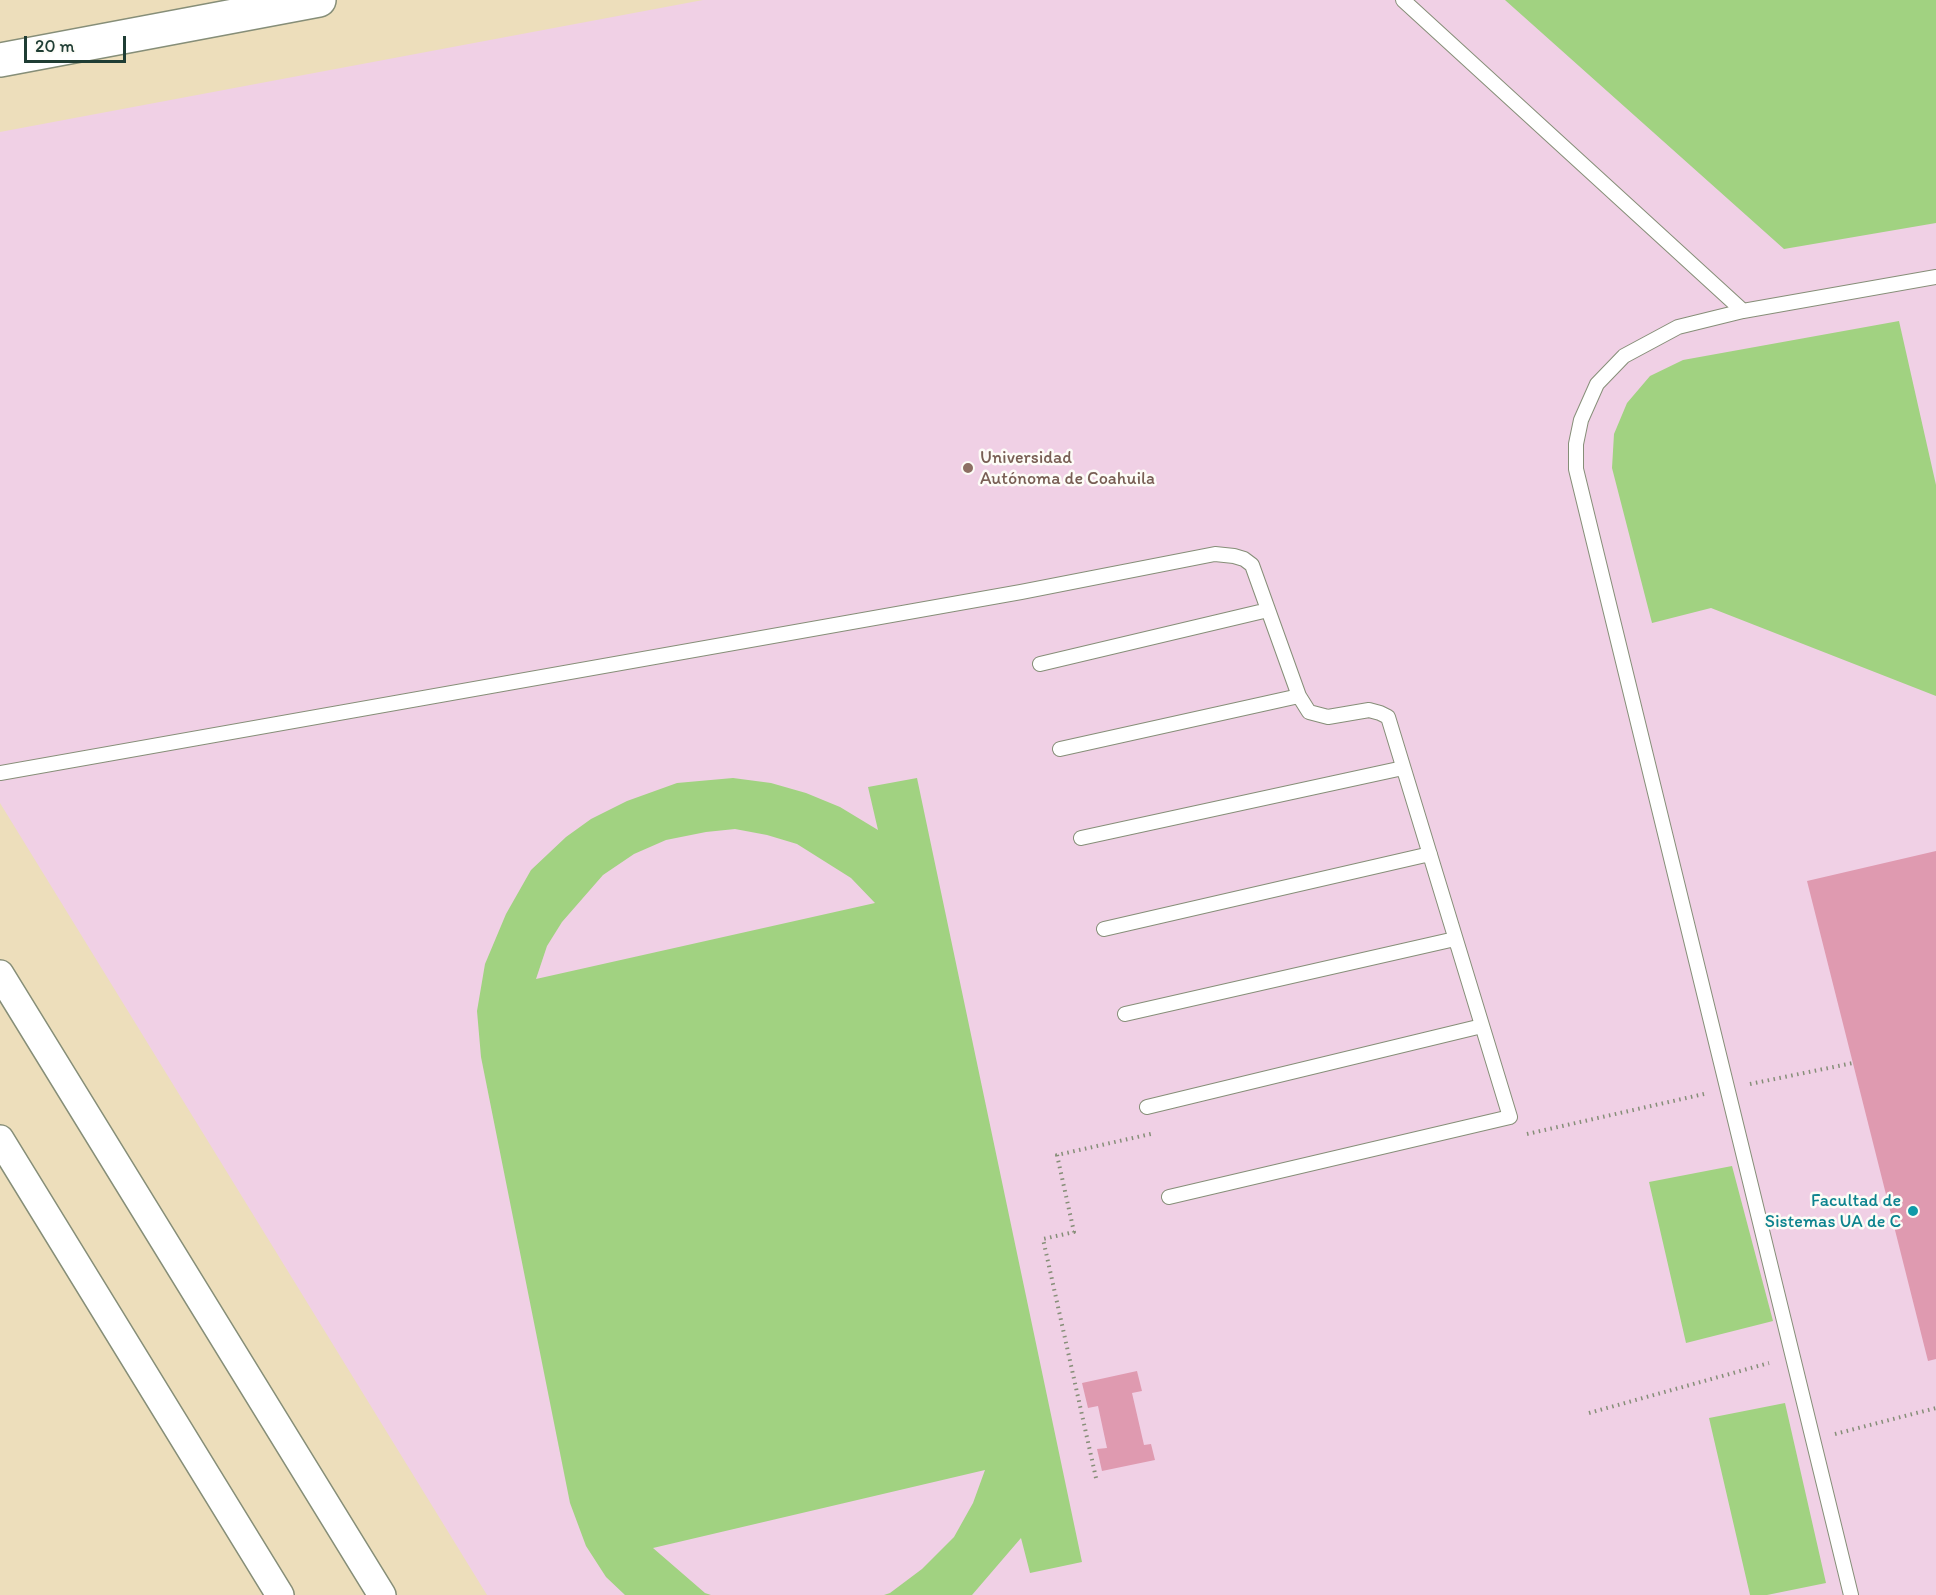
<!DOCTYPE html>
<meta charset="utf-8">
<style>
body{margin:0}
#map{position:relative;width:1936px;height:1595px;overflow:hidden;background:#eddebb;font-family:Itim,sans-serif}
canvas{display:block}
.scale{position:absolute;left:24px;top:36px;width:102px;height:27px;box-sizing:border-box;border:3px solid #1f3d34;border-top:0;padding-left:8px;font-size:18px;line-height:21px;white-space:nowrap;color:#1f3d34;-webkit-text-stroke:4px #fdfcf7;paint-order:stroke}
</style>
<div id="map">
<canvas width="1936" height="1595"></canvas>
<div class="scale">20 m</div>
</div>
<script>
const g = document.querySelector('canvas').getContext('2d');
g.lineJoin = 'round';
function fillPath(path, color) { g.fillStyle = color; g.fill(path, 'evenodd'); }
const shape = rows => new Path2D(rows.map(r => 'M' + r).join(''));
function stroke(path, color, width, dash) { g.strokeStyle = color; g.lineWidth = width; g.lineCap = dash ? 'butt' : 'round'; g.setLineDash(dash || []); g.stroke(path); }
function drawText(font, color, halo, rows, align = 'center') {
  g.font = font + ' Itim,sans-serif'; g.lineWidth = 5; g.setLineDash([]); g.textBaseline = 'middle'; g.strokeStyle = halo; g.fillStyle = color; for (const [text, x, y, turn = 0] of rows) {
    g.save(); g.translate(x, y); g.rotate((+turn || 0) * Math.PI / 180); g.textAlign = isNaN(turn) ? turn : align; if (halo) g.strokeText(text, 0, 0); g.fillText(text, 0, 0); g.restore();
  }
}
fillPath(shape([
 [703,0,1936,0,1936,1595,487,1595,0,803,0,132]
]), '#f0d0e5');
fillPath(shape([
 [1505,0,1936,0,1936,223,1784,249],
 [1899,321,1936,485,1936,696,1711,608,1652,623,1612,468,1614,434,1627,403,1650,376,1683,360],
 [733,778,771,783,806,793,840,807,878,830,868,787,917,778,1082,1562,1030,1573,1021,1538,972,1595,884,1595,890,1593,922,1569,954,1537,973,1503,985,1470,653,1548,705,1593,711,1595,625,1595,606,1577,586,1546,570,1503,481,1057,477,1011,485,964,506,914,531,870,566,837,591,819,627,801,677,783],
 [735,829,767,835,797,844,851,878,875,903,536,979,547,946,562,922,603,875,634,854,666,840,706,832],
 [1732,1166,1773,1321,1686,1343,1649,1182],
 [1785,1403,1826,1583,1767,1595,1750,1595,1709,1418]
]), '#a1d281');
fillPath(shape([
 [1936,851,1936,1359,1928,1361,1807,881],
 [1137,1371,1142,1391,1132,1393,1144,1445,1151,1444,1155,1460,1102,1471,1097,1449,1107,1448,1098,1406,1088,1408,1082,1383]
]), '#df9ab0');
const lane = shape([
 [1403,0,1743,311],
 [1040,664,1268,610],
 [1060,749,1299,696],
 [0,773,1021,592,1215,554,1234,556,1244,559,1252,565,1299,696,1309,712,1328,717,1369,710,1380,713,1388,717,1510,1117,1169,1197],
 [1081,838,1403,768],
 [1104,929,1430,854],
 [1125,1014,1455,939],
 [1147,1107,1482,1026],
 [1851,1595,1576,469,1576,444,1581,420,1597,384,1624,356,1678,327,1743,311,1936,277]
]);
const street = shape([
 [0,974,382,1595],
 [0,1139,280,1595]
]);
const highway = shape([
 [0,60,319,0]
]);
stroke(lane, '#868e78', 16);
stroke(street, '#868e78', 30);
stroke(highway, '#868e78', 36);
stroke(shape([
 [1750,1084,1853,1063],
 [1527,1134,1704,1094],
 [1589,1413,1769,1363],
 [1835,1434,1936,1408],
 [1096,1478,1043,1239,1074,1232,1057,1155,1155,1133]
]), '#868e78', 4, [1.5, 4.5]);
stroke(lane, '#fff', 14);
stroke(street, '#fff', 27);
stroke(highway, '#fff', 33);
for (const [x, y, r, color] of [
 [968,468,6,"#8d6e63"],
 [1913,1211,6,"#0f9aa8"]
]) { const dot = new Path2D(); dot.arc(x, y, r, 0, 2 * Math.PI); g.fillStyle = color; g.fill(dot); stroke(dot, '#fdfcf7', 2); }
drawText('18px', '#785e54', '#fdfcf7', [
 ["Universidad",980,458],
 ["Autónoma de Coahuila",980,479]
], 'left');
drawText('18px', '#0d838f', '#fdfcf7', [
 ["Facultad de",1901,1201],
 ["Sistemas UA de C",1901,1222]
], 'right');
</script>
